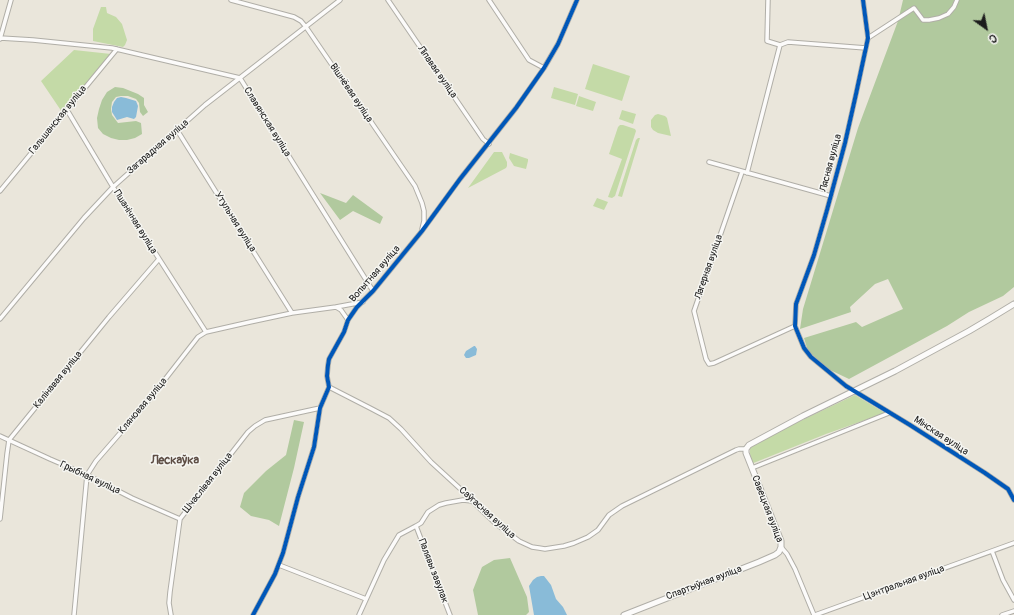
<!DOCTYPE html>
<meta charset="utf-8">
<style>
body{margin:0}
#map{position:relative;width:1014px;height:615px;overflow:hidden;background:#eae6db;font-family:Pangolin,sans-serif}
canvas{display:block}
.north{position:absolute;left:966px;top:8px;width:40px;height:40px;-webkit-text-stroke:3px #f6f6f2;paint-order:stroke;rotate:147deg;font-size:11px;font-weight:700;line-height:16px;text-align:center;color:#1c1c1c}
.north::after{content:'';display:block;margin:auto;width:14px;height:18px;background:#1c1c1c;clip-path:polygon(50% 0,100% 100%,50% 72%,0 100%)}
</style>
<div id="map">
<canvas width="1014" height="615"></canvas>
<div class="north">С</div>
</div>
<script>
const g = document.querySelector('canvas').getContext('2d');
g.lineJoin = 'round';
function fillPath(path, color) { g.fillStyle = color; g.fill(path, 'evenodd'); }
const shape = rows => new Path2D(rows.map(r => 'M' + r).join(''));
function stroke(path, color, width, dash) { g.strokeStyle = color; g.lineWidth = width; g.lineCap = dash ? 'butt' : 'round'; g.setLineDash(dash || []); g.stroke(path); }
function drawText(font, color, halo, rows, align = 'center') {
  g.font = font + ' Pangolin,sans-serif'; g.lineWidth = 3; g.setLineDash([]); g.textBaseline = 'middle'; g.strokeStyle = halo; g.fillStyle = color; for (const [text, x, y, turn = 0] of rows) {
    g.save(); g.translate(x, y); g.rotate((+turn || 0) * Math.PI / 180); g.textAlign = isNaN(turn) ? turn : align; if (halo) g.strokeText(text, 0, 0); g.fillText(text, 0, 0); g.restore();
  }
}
fillPath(shape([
 [101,7,106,7,107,13,116,17,122,24,127,40,125,45,123,47,93,41,93,29],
 [74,50,111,54,62,112,41,81],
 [593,64,630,76,622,101,585,89],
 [554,87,578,94,575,105,551,98],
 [579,96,596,102,593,111,576,106],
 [622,110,636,114,633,124,619,119],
 [658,114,665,116,667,118,671,136,658,133,653,130,651,127,651,120,655,115],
 [620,125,623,125,635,129,636,131,615,196,612,198,608,197,622,159,609,154,618,127],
 [638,138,640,138,622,197,618,196,636,140],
 [494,152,502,152,507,162,507,166,506,168,468,188],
 [510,153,528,159,528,161,526,169,514,166,509,158],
 [597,198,608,202,604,210,593,206],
 [855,395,885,413,826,434,751,464,750,453,750,448,756,442]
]), '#c4daa7');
fillPath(shape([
 [903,0,1014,0,1014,287,1003,296,969,312,947,326,849,379,828,369,808,351,804,338,856,322,862,327,903,309,888,279,875,284,850,307,851,312,800,329,803,309,858,128,898,21],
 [115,87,123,88,138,94,144,98,144,105,148,112,143,116,140,112,139,103,136,99,128,96,121,96,116,97,112,102,111,109,112,115,118,123,136,121,141,123,142,134,135,138,127,140,119,140,111,138,103,134,98,128,97,118,99,109,102,100,107,92],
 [320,193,346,203,353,195,383,217,380,224,353,211,340,220],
 [294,420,304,422,294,468,279,526,269,520,251,516,240,507,244,493,266,471,286,455],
 [510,558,527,597,529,612,526,615,478,615,473,590,482,567,494,560]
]), '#b1c99e');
fillPath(shape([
 [121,97,126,98,136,101,138,106,136,117,134,119,127,117,117,120,112,112,112,107,114,102,117,98],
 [474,346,475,346,477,349,476,355,469,358,466,358,464,355,466,351],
 [541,576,544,576,551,585,556,599,563,607,567,615,534,615,529,586,533,580,537,577]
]), '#89bbd8');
const minor = shape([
 [231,0,294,17,301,21,306,27,415,186,422,203,424,211,424,221,422,229],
 [388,0,483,139,489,144],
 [489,0,529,60,544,68],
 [768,0,767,41,780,45,788,42,866,48],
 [863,0,868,38,856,94,845,143,827,210,814,255,796,304,795,326,804,348,811,357,846,386,910,425,985,473,1008,489,1014,500],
 [0,38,33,40,112,48,240,78,373,291],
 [868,38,914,8,923,20,929,20,939,18,948,14,954,7,957,0],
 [0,39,11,0],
 [67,110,113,187,206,332],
 [177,130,292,313],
 [709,162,831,196],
 [742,172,694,311,706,359,709,364,714,363,795,326],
 [747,173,780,45],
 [0,191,117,49],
 [336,307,363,302],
 [0,319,84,218,113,187,205,105,340,0],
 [329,387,370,408,389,418,401,429,431,462,467,495,472,501,495,523,519,541,532,547,539,548,545,549,564,546,574,543,588,537,598,530,609,515,622,506,736,450,739,449,746,449],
 [0,436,50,459,87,475,132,498,180,519],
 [752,468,889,413],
 [0,519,7,454,9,440,109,317,159,259],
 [416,526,450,615],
 [781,547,787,554,795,569,814,615],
 [992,551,1003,580,1014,600],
 [279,565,366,599],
 [74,615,87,475,96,461,149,400,198,337,206,332,250,322,292,313,336,307,341,310,348,320],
 [171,615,169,603,170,592,180,519,248,432,255,426,265,420,320,408],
 [253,615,275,574,283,553,298,497,314,447,320,408,329,387,327,376,328,365,329,359,344,332,348,320,357,307,373,291,422,231,460,179,516,108,544,68,558,44,577,0],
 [359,615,384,560,399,535,416,526,421,523,428,512,439,505,446,503,463,500,472,501],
 [815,615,1014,543],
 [1002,615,1014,611]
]);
const secondary = shape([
 [624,615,759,562,775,555,779,552,781,547,781,541,746,453,746,449,749,445,803,416,895,371,969,331,991,318,1014,304]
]);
stroke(minor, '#b0aea7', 5.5);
stroke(secondary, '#b0aea7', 7);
stroke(minor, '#fcfbfa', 3.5);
stroke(secondary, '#fcfbfa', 5);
stroke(shape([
 [863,0,868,38,856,94,845,143,827,210,814,255,796,304,795,326,804,348,811,357,846,386,910,425,985,473,1008,489,1014,500],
 [253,615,275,574,283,553,298,497,314,447,320,408,329,387,327,376,328,365,329,359,344,332,348,320,357,307,373,291,422,231,460,179,516,108,544,68,558,44,577,0]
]), '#0057b8', 4);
drawText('10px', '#1c1c1c', '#f6f6f2', [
 ["Ліпавая вуліца",437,72,55],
 ["Вішнёвая вуліца",351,93,56],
 ["Гальшанская вуліца",58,120,-51],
 ["Славянская вуліца",267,122,58],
 ["Загарадная вуліца",158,147,-41],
 ["Лясная вуліца",831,163,-75],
 ["Пшанічная вуліца",135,222,58],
 ["Утульная вуліца",235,222,58],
 ["Лагерная вуліца",709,267,-71],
 ["Вопытная вуліца",375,274,-49],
 ["Калінавая вуліца",58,380,-51],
 ["Кляновая вуліца",143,406,-50],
 ["Мінская вуліца",941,436,33],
 ["Грыбная вуліца",90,478,25],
 ["Шчаслівая вуліца",208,483,-52],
 ["Савецкая вуліца",767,509,69],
 ["Саўгасная вуліца",487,513,42],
 ["Палявы завулак",433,571,69],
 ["Спартыўная вуліца",704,583,-21],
 ["Цэнтральная вуліца",904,583,-20]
]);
drawText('bold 12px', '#5e4e45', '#f6f6f2', [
 ["Лескаўка",175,461]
]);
</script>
